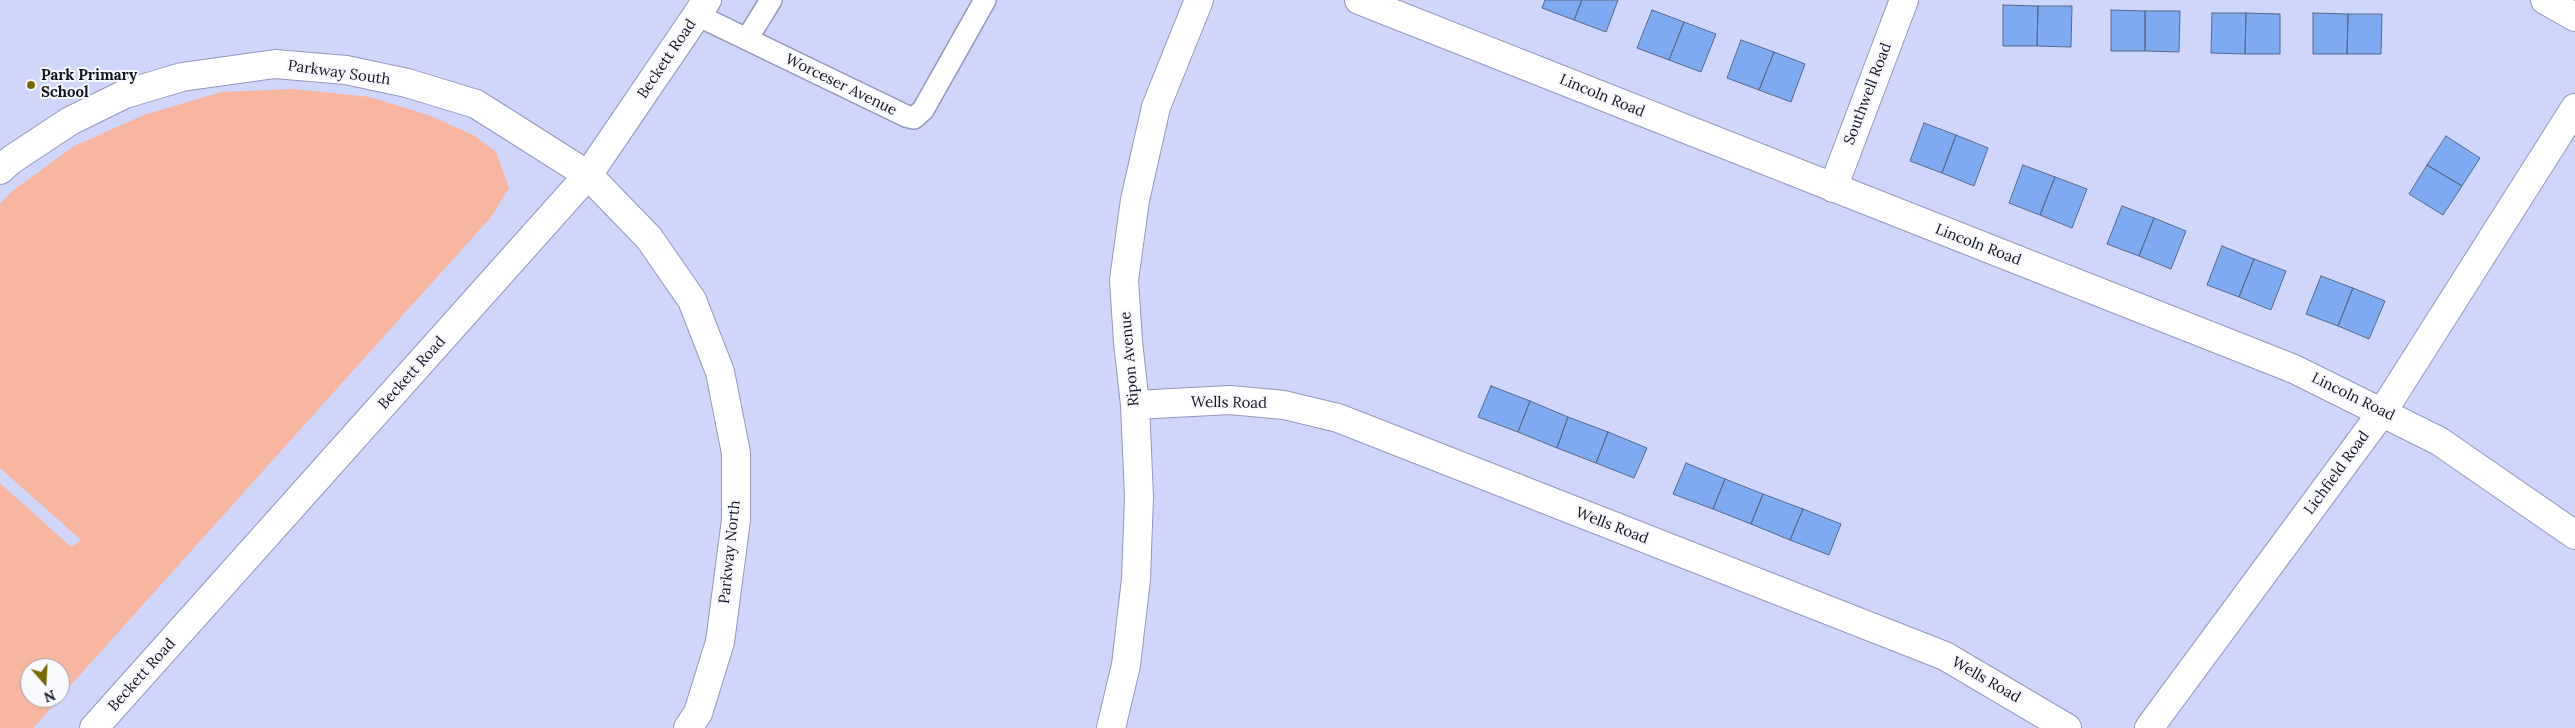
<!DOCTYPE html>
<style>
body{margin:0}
#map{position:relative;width:2575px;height:728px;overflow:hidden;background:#d0d5fc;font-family:Lora,serif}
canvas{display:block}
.north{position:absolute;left:20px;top:658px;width:50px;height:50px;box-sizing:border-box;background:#f8f9fd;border:1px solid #9c9da5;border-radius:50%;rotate:161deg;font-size:14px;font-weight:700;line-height:20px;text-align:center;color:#131422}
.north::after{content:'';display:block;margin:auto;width:18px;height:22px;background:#786900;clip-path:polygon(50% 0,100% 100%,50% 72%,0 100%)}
</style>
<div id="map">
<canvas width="2575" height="728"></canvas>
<div class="north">N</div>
</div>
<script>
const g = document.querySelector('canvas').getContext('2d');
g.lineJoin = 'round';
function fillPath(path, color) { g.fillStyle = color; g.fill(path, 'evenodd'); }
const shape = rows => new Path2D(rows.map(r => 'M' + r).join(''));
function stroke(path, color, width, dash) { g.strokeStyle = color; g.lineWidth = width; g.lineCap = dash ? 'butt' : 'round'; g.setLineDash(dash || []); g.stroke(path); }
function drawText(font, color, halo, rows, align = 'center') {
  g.font = font + ' Lora,serif'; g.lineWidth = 4; g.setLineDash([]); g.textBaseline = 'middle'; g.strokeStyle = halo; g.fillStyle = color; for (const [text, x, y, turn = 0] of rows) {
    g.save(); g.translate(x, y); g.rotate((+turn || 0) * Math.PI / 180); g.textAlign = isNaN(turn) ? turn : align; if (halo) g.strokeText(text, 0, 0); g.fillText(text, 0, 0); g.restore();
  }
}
fillPath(shape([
 [293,89,370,97,431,116,475,136,496,152,509,188,491,217,60,697,60,668,30,668,30,698,60,698,33,728,0,728,0,483,71,547,81,540,0,468,0,204,11,192,74,146,144,115,221,92]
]), '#f8b59f');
const building = shape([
 [1545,0,1582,0,1574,20,1542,8,1545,0],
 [1582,0,1618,0,1606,32,1574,20,1582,0],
 [2003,5,2038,6,2037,46,2003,46,2003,5],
 [2038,6,2072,6,2071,47,2037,46,2038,6],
 [1652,10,1684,22,1669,60,1637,48,1652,10],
 [2111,10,2145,11,2145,51,2111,51,2111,10],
 [2145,11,2180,11,2179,52,2145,51,2145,11],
 [2212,13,2246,13,2245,54,2211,53,2212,13],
 [2246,13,2280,14,2280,54,2245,54,2246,13],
 [2313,13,2348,14,2347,54,2313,54,2313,13],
 [2348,14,2382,14,2381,54,2347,54,2348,14],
 [1684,22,1716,34,1701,72,1669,60,1684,22],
 [1741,40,1774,52,1759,90,1727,78,1741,40],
 [1774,52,1805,64,1791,102,1759,90,1774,52],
 [1924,123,1956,135,1942,173,1910,161,1924,123],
 [1956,135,1988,148,1974,186,1942,173,1956,135],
 [2446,136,2480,158,2462,186,2427,165,2446,136],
 [2023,165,2055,177,2040,215,2009,203,2023,165],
 [2427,165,2462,186,2443,215,2409,194,2427,165],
 [2055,177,2087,189,2072,228,2040,215,2055,177],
 [2122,206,2154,218,2139,256,2107,244,2122,206],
 [2154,218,2186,231,2171,269,2139,256,2154,218],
 [2222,246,2254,259,2239,297,2207,285,2222,246],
 [2254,259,2286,271,2271,310,2239,297,2254,259],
 [2321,276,2353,288,2338,326,2306,314,2321,276],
 [2353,288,2385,301,2369,339,2338,326,2353,288],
 [1491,386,1530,401,1518,432,1478,417,1491,386],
 [1530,401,1568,417,1557,448,1518,432,1530,401],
 [1568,417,1608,432,1596,463,1557,448,1568,417],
 [1608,432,1647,448,1634,478,1596,463,1608,432],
 [1686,463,1725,479,1713,509,1673,494,1686,463],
 [1725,479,1763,494,1751,524,1713,509,1725,479],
 [1763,494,1803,509,1790,540,1751,524,1763,494],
 [1803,509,1841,524,1829,555,1790,540,1803,509]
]);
fillPath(building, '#7eaaf1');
stroke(building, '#576a88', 1);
const lane = shape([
 [697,15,906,116,914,118,923,110,985,0],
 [747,39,771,0]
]);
const street = shape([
 [1359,0,2294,369,2439,441,2575,535],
 [2545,0,2575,17],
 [0,170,11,160,70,121,125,94,182,77,275,64,346,70,407,83,476,104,588,175,649,238,692,300,720,372,736,453,736,520,720,642,698,713,688,728],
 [1833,188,1904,0],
 [1135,405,1230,400,1284,405,1338,418,1945,656,2067,728],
 [94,728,588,175,707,0],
 [1111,728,1126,665,1136,579,1139,497,1135,405,1128,342,1124,280,1135,200,1156,107,1199,0],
 [2149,728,2383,411,2575,108]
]);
stroke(lane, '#9498bc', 24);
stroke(street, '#9498bc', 30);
stroke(lane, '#fff', 21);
stroke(street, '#fff', 28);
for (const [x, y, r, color] of [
 [31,85,5,"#786900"]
]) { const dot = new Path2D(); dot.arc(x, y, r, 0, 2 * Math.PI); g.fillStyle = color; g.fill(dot); stroke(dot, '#f8f9fd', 2); }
drawText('15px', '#131422', '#f8f9fd', [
 ["Beckett Road",667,59,-56],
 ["Parkway South",339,73,8],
 ["Worceser Avenue",841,85,26],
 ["Southwell Road",1868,94,-69],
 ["Lincoln Road",1602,96,22],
 ["Lincoln Road",1978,245,21],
 ["Ripon Avenue",1130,359,-95],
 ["Beckett Road",412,373,-48],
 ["Lincoln Road",2353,397,26],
 ["Wells Road",1229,403,1],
 ["Lichfield Road",2337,473,-54],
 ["Wells Road",1612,526,21],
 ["Parkway North",730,552,-84],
 ["Beckett Road",142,675,-48],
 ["Wells Road",1986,680,30]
]);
drawText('bold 15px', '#131422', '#f8f9fd', [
 ["Park Primary",41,76],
 ["School",41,93]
], 'left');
</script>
